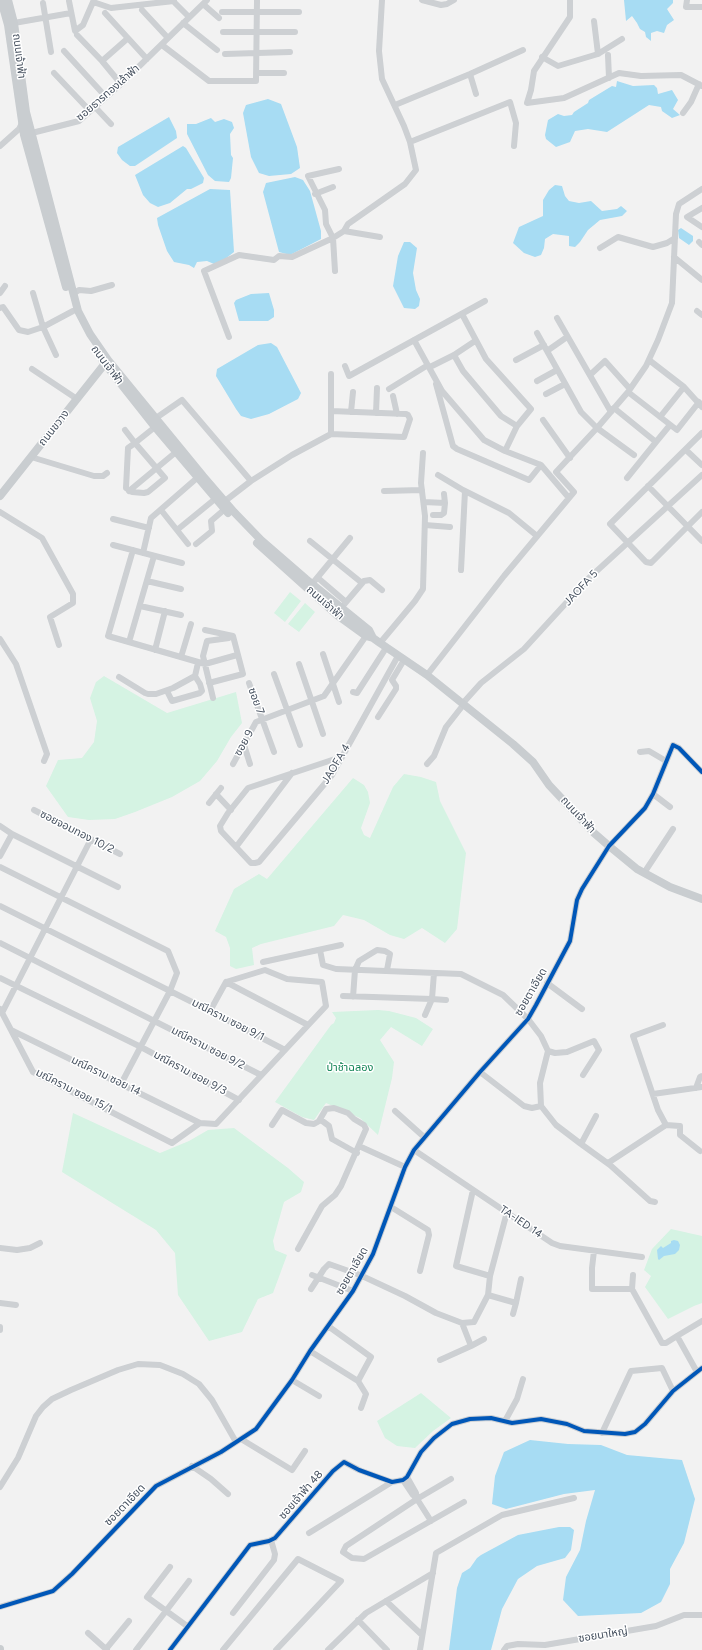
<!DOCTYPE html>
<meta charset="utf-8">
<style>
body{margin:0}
canvas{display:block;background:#f2f2f2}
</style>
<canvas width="702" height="1650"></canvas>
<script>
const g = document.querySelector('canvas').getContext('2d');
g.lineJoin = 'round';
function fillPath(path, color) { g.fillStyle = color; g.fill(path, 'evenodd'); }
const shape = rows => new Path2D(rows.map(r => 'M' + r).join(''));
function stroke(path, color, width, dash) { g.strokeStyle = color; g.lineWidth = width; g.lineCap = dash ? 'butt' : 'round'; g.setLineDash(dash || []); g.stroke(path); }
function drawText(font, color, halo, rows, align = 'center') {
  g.font = font + ' Figtree,"Noto Sans Thai",sans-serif'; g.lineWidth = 3; g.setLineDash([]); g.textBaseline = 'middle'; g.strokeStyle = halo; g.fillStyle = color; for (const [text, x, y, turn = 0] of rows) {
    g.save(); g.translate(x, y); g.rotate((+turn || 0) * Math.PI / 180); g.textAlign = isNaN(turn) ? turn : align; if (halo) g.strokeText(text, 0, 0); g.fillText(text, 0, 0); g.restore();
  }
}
fillPath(shape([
 [290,592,301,601,285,622,274,613],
 [305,603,315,612,299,632,288,624],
 [104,676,167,713,236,692,242,723,231,737,217,761,200,781,172,797,135,812,115,819,89,820,68,817,46,786,58,760,82,758,94,742,97,721,90,698,96,682],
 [404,774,421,777,436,782,440,801,466,853,457,929,445,943,422,928,404,939,390,935,364,920,343,915,334,926,261,944,252,948,254,965,236,969,230,966,230,948,226,937,215,931,234,889,259,874,267,879,353,778,364,785,368,792,370,803,361,828,364,835,370,838,393,787],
 [378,1010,389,1011,416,1018,433,1029,422,1046,391,1027,380,1040,394,1062,392,1078,378,1135,360,1118,326,1103,314,1120,302,1117,275,1102,331,1025,334,1023,336,1018,332,1012],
 [73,1113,160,1153,189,1141,208,1130,234,1128,288,1168,304,1182,301,1192,284,1202,273,1241,275,1250,287,1255,273,1293,258,1299,242,1332,209,1341,178,1295,175,1253,156,1230,62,1172],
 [671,1229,702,1236,702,1303,694,1306,668,1319,645,1287,651,1276,644,1270,652,1249],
 [421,1393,451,1418,433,1431,415,1448,397,1446,385,1438,377,1421]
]), '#d5f3e3');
fillPath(shape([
 [624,0,673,0,673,3,667,9,674,20,667,25,664,33,657,31,651,33,651,41,646,37,645,32,640,29,637,23,632,16,626,21],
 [617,81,633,86,654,85,657,88,658,94,672,90,678,100,673,109,680,115,672,118,662,111,661,107,649,105,607,132,588,129,575,131,570,142,556,147,546,139,545,135,548,120,558,114,564,116,572,115,574,112,588,103,589,100,612,86,616,87],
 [268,99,281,104,297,147,300,168,291,174,269,176,259,173,251,157,243,113,246,105],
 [169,117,176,131,177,138,135,166,130,166,122,160,117,153,118,147],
 [211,118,215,122,224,119,232,122,234,128,230,134,231,155,233,158,231,178,229,182,215,181,208,175,187,134,187,124,196,124],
 [183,146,186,148,204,178,203,183,191,189,187,189,170,203,158,207,150,203,143,195,135,175],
 [295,177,303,180,310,191,321,231,321,239,290,255,279,252,263,192,266,183],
 [555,185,562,186,565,196,569,201,579,203,591,201,602,211,617,209,621,206,627,211,622,216,600,220,588,230,580,242,575,247,569,246,569,236,553,234,545,239,544,248,541,255,535,257,524,253,513,243,519,227,543,216,543,200,549,190],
 [210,189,230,190,234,252,225,259,214,264,207,261,197,262,194,268,189,265,174,262,167,251,158,225,157,218],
 [681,228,693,236,693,241,689,245,679,238,678,230],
 [404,242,410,242,417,248,413,273,416,290,420,299,419,306,415,309,404,308,393,286,398,256],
 [269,293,274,310,274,317,268,321,239,321,234,303,236,300,251,294],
 [271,343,277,347,301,393,298,399,269,414,251,419,241,416,236,409,216,376,217,369,258,345],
 [674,1240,678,1241,680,1245,679,1250,675,1254,664,1256,659,1260,658,1259,657,1250,661,1246,663,1248,671,1243,671,1241],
 [530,1440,568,1444,601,1445,627,1455,682,1460,695,1499,684,1543,670,1569,670,1584,661,1602,641,1613,578,1616,563,1600,566,1577,580,1550,586,1521,595,1490,564,1494,506,1509,492,1504,495,1476,504,1452],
 [559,1527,570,1527,574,1530,571,1550,565,1558,537,1566,518,1579,502,1609,491,1650,449,1650,457,1588,462,1573,470,1568,477,1558,481,1555,518,1535]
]), '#a7dcf3');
stroke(shape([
 [422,0,441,5,447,4,454,0],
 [570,0,570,17,534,71,531,90,527,103,564,98,619,73,641,76,681,75,702,86],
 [687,0,686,7,702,7],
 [69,1,75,31,83,25,93,2,111,8,174,1,174,0],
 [43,3,51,52],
 [175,3,189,17],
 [203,4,219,18],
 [142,10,168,38],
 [222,12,299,12],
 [105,13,147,59],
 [594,21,598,54],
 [14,23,71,13],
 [183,23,217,50],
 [223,32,295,32],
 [77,35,102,61,121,84],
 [162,45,209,81,256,81,257,0],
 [64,51,106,97],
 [225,54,290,52],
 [608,55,609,78],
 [542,57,558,66,598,54,622,39],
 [102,61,127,39],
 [54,73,90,111],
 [256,73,284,73],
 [470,74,476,94],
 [395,105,470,74,523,50],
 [95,107,111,124],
 [683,113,691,102,699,84],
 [28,134,79,121,121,84,207,0],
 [410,142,510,102,516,123,514,146],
 [0,146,19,129,22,123],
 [315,194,333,187],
 [702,208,687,217,702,227],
 [344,231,380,237],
 [699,242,702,245],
 [600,248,618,237,653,247,667,243,675,238],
 [674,257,702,280],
 [335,271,333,238,326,224,325,210,308,176,339,169],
 [0,293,5,286],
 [33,293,43,327,56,355],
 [73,294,79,290,91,291,112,285],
 [0,308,3,307,19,330,28,332,43,327,73,311],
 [697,311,702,315],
 [462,314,486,359,531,409,517,426,505,451],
 [557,318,611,412],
 [537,333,581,412,597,428,634,455],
 [229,337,204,271,239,255,274,260,279,256,292,257,333,238,344,231,348,224,405,184,416,170,410,142,404,126,382,79,379,51,382,0],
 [414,340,442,391,484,440,505,451,541,465,569,498],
 [547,351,567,337],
 [454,355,463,371,501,416,517,426],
 [516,360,544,345],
 [649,360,684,387,702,407],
 [345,366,349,376,485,301],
 [430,367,454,355,475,341],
 [32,369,77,399],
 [590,375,605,361,630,389],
 [537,381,557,370],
 [436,384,453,446,457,449,529,480,541,465],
 [389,389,428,365],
 [628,392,677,430,699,402],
 [546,394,565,384],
 [393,396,397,414],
 [614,408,656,442,670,425],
 [331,411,406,414,408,415,410,419,404,437,331,434],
 [351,412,353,392],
 [376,413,377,388],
 [660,417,684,387],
 [156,418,182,400,251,481],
 [543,420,570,458],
 [125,430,135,443,165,478,148,492,144,493,132,492,126,488,128,448,135,443,155,427],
 [702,433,610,524,646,562,651,563,702,512],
 [686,450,702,465],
 [31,457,94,476,103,476,107,473],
 [438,475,463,490,509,513,537,536],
 [627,478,656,442],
 [648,486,702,541],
 [129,491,176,452],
 [384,491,422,490],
 [444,494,445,503],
 [225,501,251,481,292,455,331,434,331,374],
 [424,502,445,503,444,513,441,515,433,515],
 [161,510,188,544],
 [0,512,42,538,73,594,73,603,50,617,59,645],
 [113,519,149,528],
 [425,525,450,527],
 [177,530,215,499],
 [310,541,362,583],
 [196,544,212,531,211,521,225,509],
 [113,545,182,563],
 [133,550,108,636,205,664,237,655],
 [143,553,151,518,197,478],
 [461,570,465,491],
 [318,578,346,602],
 [147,581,181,589],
 [312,584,350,538],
 [140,606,181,615],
 [341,608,364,581,370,580,382,590],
 [205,630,233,636,243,674,209,683],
 [0,639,16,664,47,754,44,761],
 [129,642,154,556],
 [380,643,415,601,423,589,425,516,421,483,423,453],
 [155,650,165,611],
 [323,654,339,702],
 [181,657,191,624],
 [299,664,323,734],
 [274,674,300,745],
 [427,675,504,576,574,492,556,472,597,428,628,392,646,366,658,340,672,303,676,214,679,204,702,189],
 [119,677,145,693,148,694,156,694,173,688,195,676,198,663],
 [249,683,274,752],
 [167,691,172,701,200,693,202,691,200,684,195,676],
 [353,692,357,693,386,648],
 [213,698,203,656,207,641,229,638],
 [463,703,481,683,524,649,589,578,702,475],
 [378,717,396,689,396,686,392,680,404,660],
 [244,745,250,764],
 [640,752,649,751,666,761],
 [341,757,248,788,228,813,220,826,221,831,251,863,255,863,259,862,332,775,398,656],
 [233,764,256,722,324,696,366,636],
 [427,764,434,756,446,727,464,704],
 [216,794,231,810],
 [653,794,670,807],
 [209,803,221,788],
 [34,810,120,854],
 [0,826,12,834,118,887],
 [236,847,292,773],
 [0,856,12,834],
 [0,867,168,951,177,973,170,991,121,1084],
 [644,873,673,829],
 [0,906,210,1011,285,1050],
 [0,943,261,1075],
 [320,950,323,965,336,969,461,974,503,995,528,1019,541,1036,548,1051,540,1083,541,1106,556,1125,581,1144,610,1165,650,1201,655,1202],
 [263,962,341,945],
 [0,978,141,1047,239,1100],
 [226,982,308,1025],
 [547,983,582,1009],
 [343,996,432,999,446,1000],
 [353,997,355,970,359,961,377,950,385,951,390,954,387,970],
 [0,1009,33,1072,172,1143,200,1123,216,1124,326,1006,322,982,287,979,265,970,226,982,210,1011],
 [2,1013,91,839],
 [425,1015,432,999,434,973],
 [11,1030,200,1123],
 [548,1051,555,1053,567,1052,594,1041,599,1050,583,1075],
 [480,1072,524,1106,532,1108,541,1106],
 [696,1088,700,1077,702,1076],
 [653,1094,702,1087],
 [395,1111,424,1137],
 [272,1125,282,1110,306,1123,314,1124,321,1120,329,1126,332,1139,357,1153],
 [666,1125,680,1126,680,1135,700,1151],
 [581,1144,596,1116],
 [359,1146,405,1167],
 [414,1150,552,1243,560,1246,642,1257],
 [608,1163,666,1125,658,1110,633,1036,663,1025],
 [473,1190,456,1266,490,1276,507,1212],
 [391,1207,428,1230,429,1235,420,1271],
 [0,1248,17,1250,30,1248,40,1243],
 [298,1249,322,1206,335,1195,341,1186,366,1129,364,1125,354,1119,348,1113,334,1108,326,1109,319,1121],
 [594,1251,592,1268,592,1289,632,1289],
 [312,1275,353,1291],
 [633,1275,632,1289,662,1343,666,1343,677,1336],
 [311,1289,324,1269,329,1264,360,1275,405,1296,436,1313,462,1323,474,1322,488,1295,490,1276],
 [488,1295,516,1303,521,1279],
 [0,1303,16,1305],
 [513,1314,516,1303],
 [462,1323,471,1346,484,1339],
 [328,1326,371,1357,358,1381,366,1394,361,1408],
 [0,1327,0,1330],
 [310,1351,358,1381],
 [440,1360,471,1346],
 [697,1372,677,1336,702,1321],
 [292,1380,319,1396],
 [505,1421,517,1399,523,1379],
 [602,1433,631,1371,662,1368,673,1391],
 [241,1439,292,1470,305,1451],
 [192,1466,211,1479,228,1494],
 [407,1477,416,1493,417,1499,431,1521],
 [451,1479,417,1499,346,1546,343,1552,352,1558,364,1559,464,1502],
 [403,1480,413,1495,417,1499],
 [0,1487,18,1458,36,1416,43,1407,52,1399,71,1390,118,1370,138,1364,160,1365,183,1374,199,1384,212,1400,236,1442],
 [309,1533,392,1482],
 [170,1567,147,1597,187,1626],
 [386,1601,422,1635],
 [0,1607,53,1591,72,1574,156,1486,221,1452,256,1429,292,1380,310,1351,353,1291,373,1254,405,1167,414,1150,480,1072,528,1019,536,1005,570,941,577,900,582,889,609,846,645,808,653,794,673,745,679,748,702,772],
 [233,1613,274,1560,275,1554,271,1540],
 [358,1620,387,1650],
 [88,1633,107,1650],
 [106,1649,129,1621],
 [136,1650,189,1581],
 [170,1650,250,1545,269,1541,275,1538,333,1471,344,1462,359,1470,392,1482,403,1480,407,1477,421,1452,434,1438,452,1424,470,1419,491,1418,512,1423,541,1419,567,1424,584,1431,625,1434,635,1432,645,1424,673,1391,702,1368],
 [223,1650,298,1559,341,1581,276,1650],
 [328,1650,366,1613,433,1573],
 [420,1650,436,1553,502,1515,574,1498],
 [504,1650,507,1646,518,1644,545,1645,656,1626,684,1615,702,1615]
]), '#cdd0d3', 6);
stroke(shape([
 [1,0,8,25,24,135,66,287],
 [8,0,14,23,26,112,78,311,90,334,108,360,203,476,234,512,261,540,306,579,369,630,373,638,380,643,427,675,513,744,533,762,549,785,594,833,609,846,637,869,670,887,702,899],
 [102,360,155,427,228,513],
 [0,496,107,361],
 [257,543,337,615,366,636,373,638],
 [0,1649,0,1650]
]), '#c9cdd0', 8);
stroke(shape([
 [0,1607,53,1591,72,1574,156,1486,221,1452,256,1429,292,1380,310,1351,353,1291,373,1254,405,1167,414,1150,480,1072,528,1019,536,1005,570,941,577,900,582,889,609,846,645,808,653,794,673,745,679,748,702,772],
 [170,1650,250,1545,269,1541,275,1538,333,1471,344,1462,359,1470,392,1482,403,1480,407,1477,421,1452,434,1438,452,1424,470,1419,491,1418,512,1423,541,1419,567,1424,584,1431,625,1434,635,1432,645,1424,673,1391,702,1368]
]), '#0057b8', 4);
drawText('11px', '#475260', '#fff', [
 ["ถนนเจ้าฟ้า",19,56,83],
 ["ซอยธารทองเล้าฟ้า",108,93,-41],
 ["ถนนเจ้าฟ้า",107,365,53],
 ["ถนนขวาง",54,428,-52],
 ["JAOFA 5",581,588,-47],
 ["ถนนเจ้าฟ้า",325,603,41],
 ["ซอย 7",256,701,70],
 ["ซอย 9",244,743,-61],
 ["JAOFA 4",336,764,-59],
 ["ถนนเจ้าฟ้า",578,815,47],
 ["ซอยจอมทอง 10/2",77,832,27],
 ["ซอยตาเอียด",531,992,-60],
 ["มณีคราม ซอย 9/1",228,1020,27],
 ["มณีคราม ซอย 9/2",208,1048,27],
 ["มณีคราม ซอย 9/3",190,1073,28],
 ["มณีคราม ซอย 14",106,1076,26],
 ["มณีคราม ซอย 15/1",74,1091,27],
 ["TA-IED 14",521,1222,34],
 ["ซอยตาเอียด",352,1271,-60],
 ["ซอยเจ้าฟ้า 48",301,1495,-49],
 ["ซอยตาเอียด",125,1505,-46],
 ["ซอยนาใหญ่",603,1635,-9]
]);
drawText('11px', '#108354', '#fff', [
 ["ป่าช้าฉลอง",350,1068]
]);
</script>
